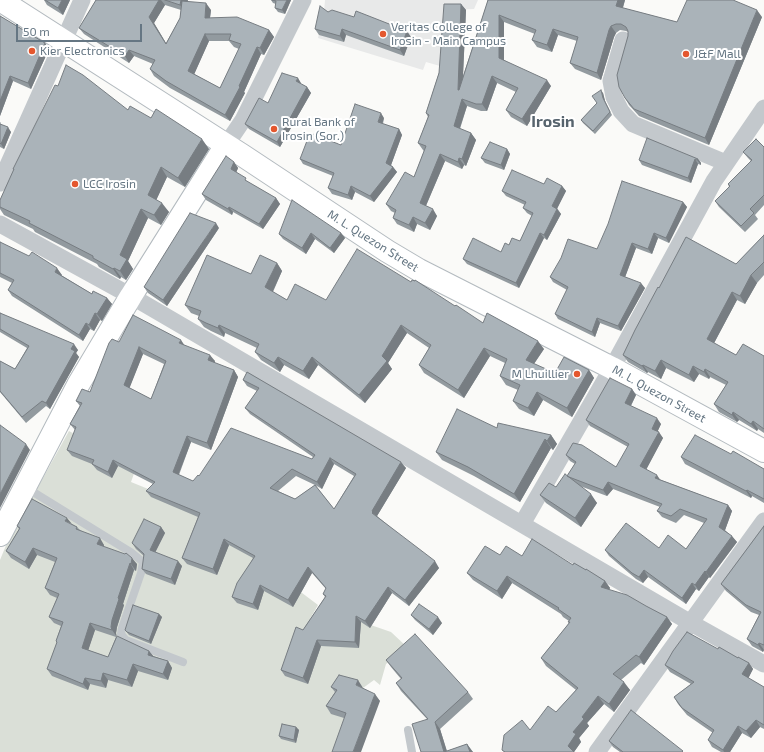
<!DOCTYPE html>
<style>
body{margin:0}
#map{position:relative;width:764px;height:752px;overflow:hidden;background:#fafaf8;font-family:"Exo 2",sans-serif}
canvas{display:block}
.scale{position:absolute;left:16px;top:24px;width:126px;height:18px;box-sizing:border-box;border:2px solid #657683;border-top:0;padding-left:5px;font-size:12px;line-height:14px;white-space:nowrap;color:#657683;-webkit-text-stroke:3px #fff;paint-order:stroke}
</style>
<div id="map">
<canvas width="764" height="752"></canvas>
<div class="scale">50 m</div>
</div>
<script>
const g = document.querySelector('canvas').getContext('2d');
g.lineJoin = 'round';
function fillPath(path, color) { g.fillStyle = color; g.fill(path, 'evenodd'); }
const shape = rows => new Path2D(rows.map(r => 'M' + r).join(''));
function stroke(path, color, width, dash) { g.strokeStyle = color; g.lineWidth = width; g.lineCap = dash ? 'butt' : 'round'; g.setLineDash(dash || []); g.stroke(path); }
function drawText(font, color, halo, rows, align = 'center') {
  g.font = font + ' "Exo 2",sans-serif'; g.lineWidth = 4; g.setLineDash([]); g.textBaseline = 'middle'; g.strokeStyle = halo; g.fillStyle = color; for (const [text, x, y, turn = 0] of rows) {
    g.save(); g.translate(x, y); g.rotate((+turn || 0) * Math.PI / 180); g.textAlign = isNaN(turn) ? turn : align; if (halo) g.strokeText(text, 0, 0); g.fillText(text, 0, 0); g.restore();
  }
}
fillPath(shape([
 [325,0,478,0,474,9,447,10,440,66,426,62,423,70,318,38,324,12]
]), '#e8e9e9');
fillPath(shape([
 [69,431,136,468,131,482,239,526,253,556,318,605,310,619,362,622,391,632,407,647,386,664,380,685,374,680,363,688,339,752,0,752,0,560,7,543]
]), '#dadfd7');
const secondary = shape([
 [0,0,242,155,387,251,419,270,612,368,764,451],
 [0,535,78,385,131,296,226,145]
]);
stroke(secondary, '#b3babf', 24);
stroke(shape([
 [25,487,132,553,143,562,141,573,122,628,121,634,126,640,183,662],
 [408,730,412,752]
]), '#c3c8cc', 8);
stroke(shape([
 [623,40,611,81,614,97,621,111,633,124,726,163],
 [226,145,243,120,303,0],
 [0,183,82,0],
 [0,224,131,296,691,623,764,664],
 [522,524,612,368,714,181,764,108],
 [597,752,764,521]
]), '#c3c8cc', 17);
stroke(secondary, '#fff', 22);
fillPath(shape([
 [44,0,70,0,63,15,47,5],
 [96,0,188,0,187,2,211,10,210,18,269,30,274,37,264,55,261,54,244,92,245,93,230,121,170,88,154,76,150,69,153,64,134,56,129,63,84,34,79,28],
 [165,5,181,10,180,18,166,43,154,23],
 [209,41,229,41,234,47,239,49,220,88,194,74],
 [271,0,291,0,285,14,278,12,275,8,276,4,273,3],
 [488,0,625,0,623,8,677,22,762,17,709,145,639,116,629,105,625,98,628,36,628,32,626,31,620,30,616,33,614,37,601,80,575,69,570,63,577,41,558,35,552,52,537,47,532,40,535,34,504,22,504,60,551,86,527,126,511,117,506,110,516,92,497,83,487,111,481,111,467,106,460,129,471,133,476,140,466,166,464,165,462,169,445,161,426,206,437,216,430,230,417,224,414,232,397,224,393,218,395,213,391,211,386,204,414,177,424,151,423,150,418,143,428,117,426,113,461,4,466,10,463,76],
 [328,12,411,37,404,56,346,35,344,42,319,35,315,29],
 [0,16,45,43,49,49,31,89,13,81,0,116],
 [301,83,301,84,307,87,311,93,280,147,249,129,245,124,268,103],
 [603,93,605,101,612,115,595,134,583,123,581,120,597,103],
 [128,110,151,118,209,149,185,187,167,177,156,200,169,212,161,225,148,218,128,261,133,269,126,280,121,277,120,279,99,267,97,264,35,232,33,229,4,215,0,209,0,200,14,170,13,169],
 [384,118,383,124,399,129,402,135,391,165,393,167,397,172,374,202,355,192,352,200,332,194,328,188,333,176,303,164,300,159,341,145],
 [0,122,1,123,0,124,11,132,4,149,0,147],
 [764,147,764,205,755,215,758,219,745,232,719,207,715,201,729,187,728,184,751,161,748,158,743,152],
 [507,149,510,154,504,170,485,163,481,158],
 [698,159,701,163,701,165,698,164,691,183,642,165,639,160],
 [234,162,238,168,236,173,248,182,276,198,280,204,263,229,233,212,232,215,206,200,202,194],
 [544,184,562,186,566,191,557,208,561,214,547,240,544,238,519,288,467,264,463,259,501,252,509,245,520,241,532,216,527,213,523,208,525,205,506,196,502,191],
 [683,202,687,207,669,243,658,238,652,254,636,248,625,277,645,288,621,331,600,323,595,337,558,319,555,314,567,290,553,282,550,277,597,249],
 [219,228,167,306,148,293,144,287],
 [341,233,345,238,334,253,315,239,306,254,283,239,279,234],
 [764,235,764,275,757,283,745,304,737,300,714,343,736,355,764,356,764,433,758,429,757,431,739,420,737,422,719,412,714,404,726,385,710,377,709,379,699,374,694,382,666,368,661,379,648,372,647,373,628,362,623,355,659,288,736,264],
 [0,242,62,275,61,275,92,294,107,298,112,304,102,321,100,320,94,331,90,329,83,341,12,296,8,290,12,283,0,277],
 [277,263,282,271,273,292,287,300,326,300,411,282,483,323,544,349,534,364,555,373,589,370,594,378,572,417,543,400,534,416,519,409,513,401,518,390,506,385,500,376,505,363,490,356,464,398,424,373,419,365,429,348,407,333,388,363,392,369,365,403,318,365,309,379,284,365,280,372,261,360,255,352,257,348,225,333,224,337,211,331,204,327,198,319,199,316,191,313,185,305],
 [0,313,78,350,76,353,79,357,50,409,46,406,26,423,0,392,0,361,15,369,27,348,0,332],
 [119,342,184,345,215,361,214,363,234,370,238,377,211,450,191,442,179,475,193,481,199,476,312,459,313,457,250,414,245,408,257,391,247,386,243,380,247,372,406,468,377,516,439,568,409,606,392,593,370,628,361,622,359,648,321,646,308,684,285,676,281,670,303,630,325,597,323,594,326,589,312,573,293,607,264,591,258,610,237,603,232,597,253,558,229,545,217,575,187,564,182,558,198,517,151,497,146,491,153,484,118,466,112,478,97,470,92,464,72,456,67,450,75,430,70,424,80,406,76,401,90,392],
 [143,354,164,364,151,399,129,388],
 [334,464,354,476,334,509,315,485,322,489],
 [296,476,315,485,295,499,278,491],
 [632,389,636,395,631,406,661,424,657,432,663,438,646,469,661,480,728,505,732,511,725,530,737,542,710,578,709,577,699,591,696,589,686,604,648,577,643,583,636,579,609,556,605,550,659,548,686,549,704,523,684,515,676,523,662,517,657,511,660,507,613,489,607,496,580,486,597,503,581,527,546,503,540,495,556,487,567,476,575,464,570,461,566,455,616,467,628,447,590,426,586,420],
 [497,428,551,435,557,444,553,450,551,448,520,502,474,476,442,460,436,452],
 [731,454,764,469,764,503,752,496,751,498,685,464,681,457],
 [72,524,77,527,80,530,104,545,104,547,137,564,136,571,134,570,123,604,124,605,117,627,116,633,116,637,149,651,153,656,168,661,172,668,168,680,138,671,132,687,108,680,106,688,90,684,88,690,52,676,47,669,57,643,56,641,61,626,54,623,49,617,57,598,50,595,45,588,55,562,37,555,29,569,11,558,6,551,19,529,17,526],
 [95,630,116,637,108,657,88,650],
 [764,526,764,650,763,652,752,646,747,639,759,615,751,612,726,591,721,584],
 [161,527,165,533,155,552,182,566,175,585,146,574,142,569,144,556,136,549,132,543],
 [500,555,522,556,573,565,586,570,605,581,610,588,609,590,667,617,672,624,644,665,641,663,621,680,630,690,614,712,604,704,587,723,589,726,579,738,581,742,574,752,504,752,502,750,530,730,556,712,576,690,546,666,541,658,569,623,568,622,569,621,563,617,561,614,512,583,502,599,473,580,467,573],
 [159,614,162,617,151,644,129,635,125,630],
 [411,615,442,623,433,635,415,620],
 [718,649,749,663,753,669,748,678,764,687,764,729,760,727,751,738,742,733,730,752,721,752,712,747,708,740,713,733,687,715,678,704,674,697,691,684,670,672,665,665],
 [386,660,468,692,473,699,440,729,447,751,467,744,473,752,421,752,427,719,401,691,396,683,401,679,391,667],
 [331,687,363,688,380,701,344,718,331,714,326,706,335,692],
 [296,727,299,730,296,743,281,739,279,736],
 [609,741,683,752,620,752,613,747]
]), '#929a9f');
fillPath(shape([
 [62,0,70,0,63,15,58,8],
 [159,0,161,0,165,5,154,23,170,50,149,17],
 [181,0,188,0,184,11,180,5],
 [287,0,291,0,285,14,282,10],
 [618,0,625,0,621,13,616,6],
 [206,3,211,10,209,25,205,18],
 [461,4,466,10,462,96,458,90],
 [757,10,762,17,709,145,705,138],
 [499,15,504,22,504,65,499,58],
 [611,26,616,33,614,37,601,80,597,73,609,30],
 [342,29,346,35,344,42,340,36],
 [553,29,558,35,552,52,547,45],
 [269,30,274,37,264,55,260,48],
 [407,31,411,37,404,56,400,50],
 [205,34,209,41,193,77,188,71],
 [45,43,49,49,31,89,28,83],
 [257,47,261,54,244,92,245,93,230,121,225,115],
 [129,50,134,56,129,63,125,56],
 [10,76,13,81,0,116,0,101],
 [492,76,497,83,487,111,482,104],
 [298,78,301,83,299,87,296,81],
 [547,80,551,86,527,126,522,119],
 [307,87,311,93,280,147,277,142],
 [601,90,603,93,605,101,612,115,603,98],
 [462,99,467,106,458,133,454,126],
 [381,113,384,118,381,127,378,122],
 [8,127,11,132,4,149,1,144],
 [399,129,402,135,390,168,386,163],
 [471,133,476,140,466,166,462,159],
 [202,139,209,149,185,187,178,178],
 [507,149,510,154,504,170,501,165],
 [440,154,445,161,424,210,420,203],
 [459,158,464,165,462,169,458,162],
 [695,159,698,164,691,183,688,178],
 [698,159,701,163,701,165,697,160],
 [234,162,238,168,235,175,231,169],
 [161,167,167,177,154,205,148,195],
 [393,167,397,172,374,202,370,196],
 [351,186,355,192,352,200,348,195],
 [562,186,566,191,556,211,552,206],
 [276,198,280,204,263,229,259,224],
 [683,202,687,207,669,243,666,238],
 [162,203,169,212,161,225,154,215],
 [229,207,233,212,232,215,228,209],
 [141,209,148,218,128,261,133,269,126,280,120,271,120,255],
 [433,209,437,216,430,230,425,223],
 [557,209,561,214,547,240,544,235],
 [413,217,417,224,414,232,409,225],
 [216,223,219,228,167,306,163,300],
 [311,233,315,239,306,254,302,248],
 [341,233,345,238,334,253,330,248],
 [540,233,544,238,519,288,516,283],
 [654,233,658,238,652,254,648,249],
 [632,243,636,248,624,280,620,275],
 [277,263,282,271,271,295,265,287],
 [57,268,62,275,60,278,55,272],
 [114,268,121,277,120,279,113,269],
 [751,275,757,283,745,304,740,296],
 [641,283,645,288,621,331,618,326],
 [732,292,737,300,712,347,707,339],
 [107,298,112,304,102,321,97,314],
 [95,313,100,320,94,331,89,325],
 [597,318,600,323,595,337,592,332],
 [86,323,90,329,83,341,79,335],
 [219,325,225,333,224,337,218,328],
 [401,325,407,333,388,363,392,369,365,403,359,395,382,356],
 [181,340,185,346,179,343],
 [538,341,544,349,531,368,526,360],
 [74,344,78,350,76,353,79,357,50,409,46,403,71,349],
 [139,347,143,354,128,392,124,385],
 [484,348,490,356,464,398,458,390],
 [210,355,215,361,213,367,208,360],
 [278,357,284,365,280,372,274,363],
 [312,357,318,365,309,379,303,371],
 [661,360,666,368,661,379,655,371],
 [643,365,648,372,647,373,642,366],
 [693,366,699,374,694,382,689,375],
 [705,369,710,377,709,379,704,372],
 [234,370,238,377,211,450,207,443],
 [589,370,594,378,572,417,567,408],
 [632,389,636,395,629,409,625,403],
 [537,392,543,400,534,416,528,408],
 [733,412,739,420,737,422,732,415],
 [657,418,661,424,656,435,652,429],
 [753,421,758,429,757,431,751,424],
 [659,432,663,438,645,472,640,466],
 [551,435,557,444,553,450,547,441],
 [187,436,191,442,177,478,173,472],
 [545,439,551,448,520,502,514,494],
 [26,444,30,450,0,508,0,494],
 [330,458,334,464,322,489,317,482],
 [113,460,118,466,112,478,108,472],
 [401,462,406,468,377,516,372,513,372,511],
 [657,475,661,481,655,478],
 [608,482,613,489,607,496,603,490],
 [747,490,752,496,751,498,746,491],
 [591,494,597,503,581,527,575,518],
 [728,505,732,511,724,533,719,527],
 [67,518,72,524,65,521],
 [161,527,165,533,154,555,150,550],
 [732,536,737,542,710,578,706,572],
 [100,538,104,545,102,551,97,544],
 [224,539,229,545,217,575,213,569],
 [33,548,37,555,29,569,25,562],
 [132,558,137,564,136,571,131,564],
 [178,561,182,566,175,585,171,579],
 [435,561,439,568,409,606,405,600],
 [130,563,134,570,123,604,124,605,117,627,116,633,117,637,112,630,111,627,112,620,118,598],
 [308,567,312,573,293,607,288,600],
 [644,570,648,577,643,583,639,577],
 [705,571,709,577,699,591,695,585],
 [507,576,512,583,502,599,497,591],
 [605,581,610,588,606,594,601,587],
 [692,583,696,589,686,604,682,598],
 [260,585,264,591,258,610,253,604],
 [388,587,392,593,370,628,365,621],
 [159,614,162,617,151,644,149,641],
 [356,616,361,622,359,648,355,642],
 [438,617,442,623,433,635,429,629],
 [667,617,672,624,644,665,639,657],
 [90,623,95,630,87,654,82,648],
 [317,640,321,646,308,684,303,678],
 [759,643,764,650,763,652,758,645],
 [149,651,154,657,148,655],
 [168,661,172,668,168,680,163,674],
 [749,663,753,669,747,681,742,674],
 [133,664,138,671,132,687,127,680],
 [103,673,108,680,106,688,101,681],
 [85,678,90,684,88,690,83,684],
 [358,680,363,688,356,685],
 [624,682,630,690,614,712,609,704],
 [375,694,380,701,361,752,353,752],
 [598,696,604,704,587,723,589,726,579,738,581,742,574,752,572,752,568,746,573,732,582,717],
 [756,720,760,727,751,738,746,731],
 [435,722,440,729,447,752,444,752],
 [738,726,742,733,730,752,724,752,723,750],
 [296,727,299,730,296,743,294,740],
 [467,744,472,751,473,752,470,752]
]), '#777d82');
const building = shape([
 [45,0,62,0,58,8,45,0],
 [96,0,159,0,149,17,166,44,180,18,182,1,206,3,205,18,237,17,269,30,260,48,257,47,239,86,240,87,225,115,166,81,150,69,155,60,129,50,125,56,79,28,96,0],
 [205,34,231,34,229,40,241,44,220,88,188,71,205,34],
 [165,0,181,0,180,5,165,0],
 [272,0,287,0,282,10,275,8,276,1,272,0],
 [488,0,618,0,616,6,677,22,687,0,733,0,757,10,705,138,634,109,625,98,619,87,617,75,628,36,628,31,626,27,621,24,616,24,611,26,609,30,597,73,570,63,578,37,553,29,547,45,532,40,536,30,499,15,499,58,547,80,522,119,506,110,518,88,492,76,482,104,476,104,462,99,454,126,471,133,462,159,459,158,458,162,440,154,420,203,433,209,425,223,413,217,409,225,393,218,396,210,386,204,405,172,414,177,426,146,418,143,429,115,426,113,439,73,444,4,461,4,458,90,459,90,488,0],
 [320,6,328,12,332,10,354,17,356,11,407,31,400,50,342,29,340,36,315,29,320,6],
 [0,16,45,43,28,83,10,76,0,101,0,16],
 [66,65,83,75,128,110,130,106,151,118,156,109,202,139,178,178,161,167,148,195,162,203,154,215,141,209,120,255,127,259,120,271,114,268,113,269,93,258,93,256,29,223,30,221,0,207,0,200,14,169,13,169,55,85,58,86,66,65],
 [282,73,298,78,296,81,307,87,277,142,245,124,259,98,268,103,282,73],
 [601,90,603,98,610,112,593,131,581,120,597,103,592,96,601,90],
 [355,104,381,113,378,122,399,129,386,163,393,167,370,196,351,186,348,195,328,188,334,173,300,159,310,133,341,145,355,104],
 [0,124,8,127,1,144,0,143,0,124],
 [647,138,698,159,697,160,695,159,688,178,639,160,647,138],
 [756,139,764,147,764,195,750,209,754,213,741,226,715,201,730,186,728,184,752,160,743,152,756,139],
 [490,142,507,149,501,165,481,158,490,142],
 [226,156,234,162,231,169,246,178,245,180,276,198,259,224,229,207,228,209,202,194,226,156],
 [512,170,544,184,547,178,562,186,552,206,557,209,544,235,540,233,516,283,463,259,473,238,501,252,505,243,509,245,512,238,520,241,533,213,523,208,526,202,502,191,512,170],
 [622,181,683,202,666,238,654,233,648,249,632,243,620,275,641,283,618,326,597,318,592,332,555,314,568,287,550,277,561,258,568,239,597,249,608,224,622,181],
 [292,200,341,233,330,248,311,233,302,248,279,234,292,200],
 [190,213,216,223,163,300,144,287,190,213],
 [764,235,764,262,751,275,740,296,732,292,707,339,736,355,743,344,764,356,764,429,753,421,751,424,733,412,732,415,714,404,728,382,705,369,704,372,693,366,689,375,661,360,655,371,643,365,642,366,623,355,635,330,658,287,659,288,686,237,736,264,764,235],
 [0,242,29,256,32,252,57,268,55,272,92,294,93,291,107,298,97,314,95,313,89,325,86,323,79,335,8,290,14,280,0,273,0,242],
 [357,249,411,282,412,280,415,281,415,280,455,306,456,305,483,323,487,313,538,341,526,360,555,373,564,357,589,370,567,408,537,392,528,408,513,401,520,385,500,376,507,359,484,348,458,390,419,365,431,345,401,325,382,356,387,361,359,395,312,357,303,371,278,357,274,363,255,352,259,344,219,325,218,328,206,323,198,319,201,311,185,305,207,255,251,274,260,255,277,263,265,287,287,300,295,284,326,300,357,249],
 [0,313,74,344,71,349,75,351,46,403,42,401,22,417,0,391,0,361,15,369,29,346,0,329,0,313],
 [133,315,181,340,179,343,210,355,208,360,234,370,207,443,187,436,173,472,193,481,198,475,199,476,231,428,312,459,315,455,245,408,259,388,243,380,247,372,401,462,372,511,373,512,372,513,435,561,405,600,388,587,365,621,356,616,355,642,317,640,303,678,281,670,296,627,303,630,326,596,323,594,326,588,308,567,288,600,260,585,253,604,232,597,237,583,255,556,224,539,213,569,182,558,200,513,146,491,155,482,113,460,108,472,92,464,94,460,67,450,76,427,70,424,82,403,76,401,82,389,90,392,109,343,112,339,119,342,133,315],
 [139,347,166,361,151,399,124,385,139,347],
 [330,458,356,474,334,509,315,485,295,499,270,488,292,469,317,482,330,458],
 [610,378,632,389,625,403,657,418,652,429,659,432,640,466,657,475,655,478,728,505,719,527,732,536,706,572,705,571,695,585,692,583,682,598,644,570,639,577,632,573,605,550,626,523,659,548,668,535,686,549,707,519,680,509,671,516,657,511,662,504,608,482,603,490,569,477,567,476,576,462,566,455,573,443,582,445,616,467,629,444,586,420,610,378],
 [457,409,497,428,498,423,551,435,547,441,545,439,514,494,468,467,436,452,457,409],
 [0,425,26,444,0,494,0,425],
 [695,435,731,454,733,451,764,469,764,499,747,490,746,491,681,457,695,435],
 [565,474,591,494,575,518,540,495,549,483,556,487,565,474],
 [32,499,67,518,65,521,77,527,76,529,100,538,97,544,125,554,126,553,132,558,131,564,130,563,118,598,119,599,112,620,111,627,112,630,90,623,82,648,108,657,117,636,149,651,148,655,168,661,163,674,133,664,127,680,103,673,101,681,85,678,83,684,47,669,57,642,56,641,63,622,49,617,59,594,45,588,57,558,33,548,25,562,6,551,20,528,17,526,32,499],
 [144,519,161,527,150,550,178,561,171,579,142,569,144,554,132,543,144,519],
 [764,526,764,645,759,643,758,645,747,639,761,612,746,605,721,584,764,526],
 [532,539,573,565,574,563,586,570,586,569,605,581,601,587,627,595,646,606,667,617,639,657,636,655,613,674,624,682,609,704,598,696,582,717,584,719,573,732,576,734,568,746,574,752,505,752,502,750,504,735,522,720,530,730,548,706,556,712,578,688,541,658,570,622,568,622,571,618,558,609,559,608,507,576,497,591,467,573,485,546,500,555,506,546,522,556,532,539],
 [419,604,438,617,429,629,411,615,419,604],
 [133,605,159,614,149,641,127,632,125,630,133,605],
 [687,632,718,649,719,647,738,658,738,657,749,663,742,674,764,687,764,725,756,720,746,731,738,726,723,750,708,740,714,730,682,708,674,697,694,682,665,665,673,651,687,632],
 [415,634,468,692,435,722,444,752,467,744,470,752,421,752,412,724,428,719,396,683,402,678,386,660,415,634],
 [339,675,358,680,356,685,375,694,353,752,332,752,346,713,326,706,337,690,331,687,339,675],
 [631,710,683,751,682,752,623,752,609,741,631,710],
 [282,724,296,727,294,740,279,736,282,724]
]);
fillPath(building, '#aab3b9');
stroke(building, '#777d82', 1);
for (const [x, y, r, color] of [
 [383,34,4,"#e4572e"],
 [32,51,4,"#e4572e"],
 [686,54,4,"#e4572e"],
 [274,129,4,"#e4572e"],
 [75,184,4,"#e4572e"],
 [577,374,4,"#e4572e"]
]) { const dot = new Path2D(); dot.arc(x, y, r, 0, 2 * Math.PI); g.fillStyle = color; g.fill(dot); stroke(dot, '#fff', 1.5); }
drawText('12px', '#657683', '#fff', [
 ["Veritas College of",391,27],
 ["Irosin - Main Campus",391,41],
 ["Kier Electronics",40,51],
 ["J&F Mall",694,54],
 ["Rural Bank of",282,122],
 ["Irosin (Sor.)",282,136],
 ["LCC Irosin",83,184],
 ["M Lhuillier",569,374,"right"]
], 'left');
drawText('12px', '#657683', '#fff', [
 ["M. L. Quezon Street",373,241,32],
 ["M. L. Quezon Street",659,394,29]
]);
drawText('bold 16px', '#57646e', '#fff', [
 ["Irosin",553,122]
]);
</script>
